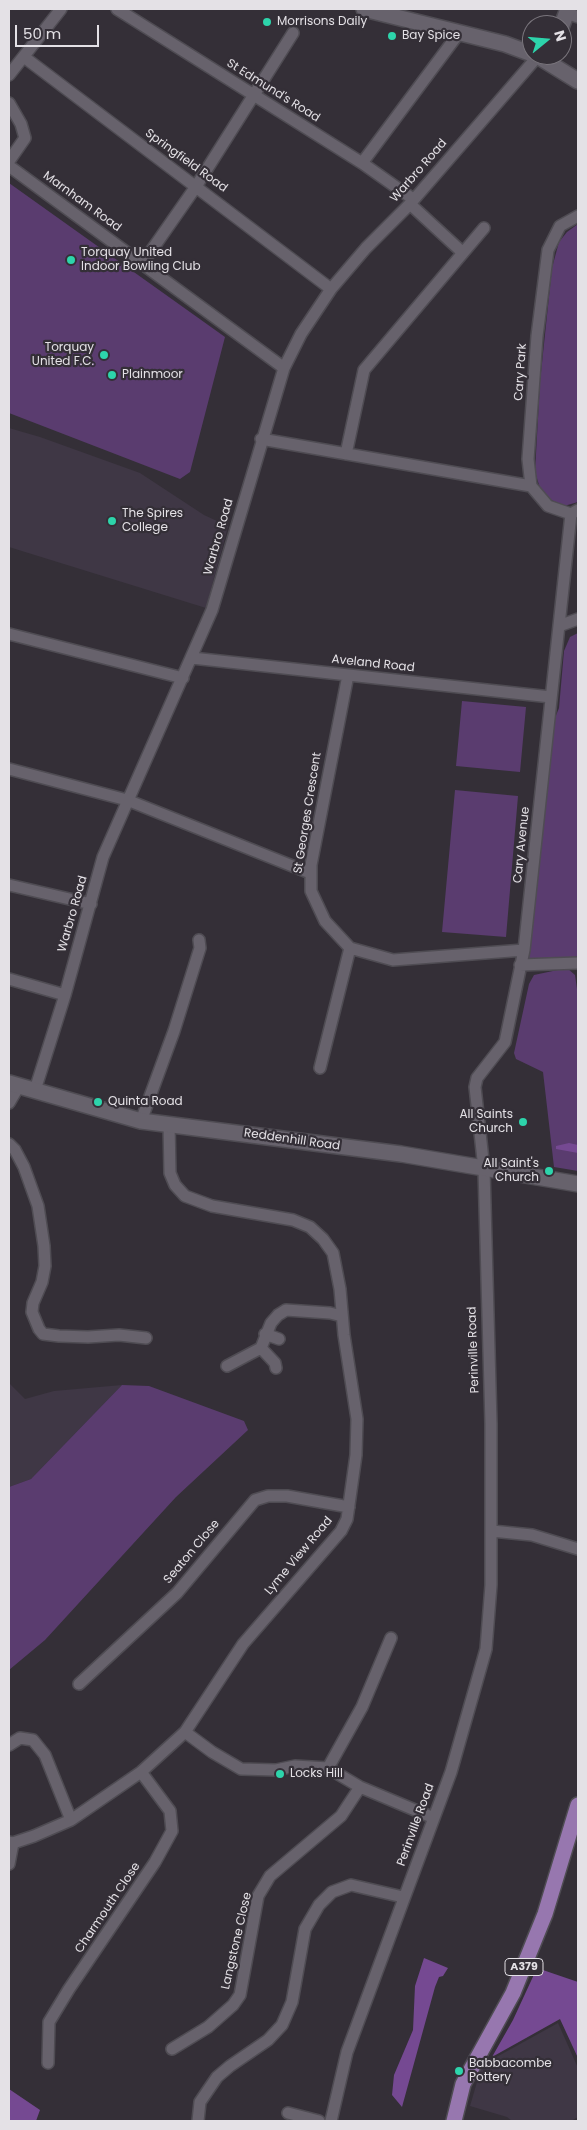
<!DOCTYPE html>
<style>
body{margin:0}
#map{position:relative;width:587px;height:2130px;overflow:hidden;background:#342f37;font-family:Poppins,sans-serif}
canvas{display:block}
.frame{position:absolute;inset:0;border:10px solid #e4e1e6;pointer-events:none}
.north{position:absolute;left:522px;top:15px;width:50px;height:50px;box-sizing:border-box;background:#342f37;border:1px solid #7a767d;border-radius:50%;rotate:73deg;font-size:14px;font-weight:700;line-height:20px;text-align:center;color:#e4e1e6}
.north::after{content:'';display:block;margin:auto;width:18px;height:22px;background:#2dd4ab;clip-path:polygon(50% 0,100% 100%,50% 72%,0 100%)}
.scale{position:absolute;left:15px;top:25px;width:84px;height:22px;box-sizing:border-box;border:2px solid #e4e1e6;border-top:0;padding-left:6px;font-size:15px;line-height:18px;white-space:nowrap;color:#e4e1e6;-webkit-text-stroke:4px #342f37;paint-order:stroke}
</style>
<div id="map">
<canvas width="587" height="2130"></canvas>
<div class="frame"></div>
<div class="north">N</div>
<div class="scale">50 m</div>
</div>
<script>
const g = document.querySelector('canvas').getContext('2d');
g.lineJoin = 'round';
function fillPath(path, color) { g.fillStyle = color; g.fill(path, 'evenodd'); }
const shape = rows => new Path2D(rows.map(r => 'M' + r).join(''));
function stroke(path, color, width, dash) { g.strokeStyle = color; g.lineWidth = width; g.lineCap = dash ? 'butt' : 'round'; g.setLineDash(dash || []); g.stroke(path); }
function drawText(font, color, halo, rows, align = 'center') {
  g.font = font + ' Poppins,sans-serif'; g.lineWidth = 4.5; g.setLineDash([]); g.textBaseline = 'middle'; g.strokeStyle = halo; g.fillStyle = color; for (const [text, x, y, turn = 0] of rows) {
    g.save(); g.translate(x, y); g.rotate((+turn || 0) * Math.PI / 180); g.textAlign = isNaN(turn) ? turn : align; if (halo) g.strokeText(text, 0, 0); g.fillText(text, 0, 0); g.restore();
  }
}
fillPath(shape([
 [9,428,40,437,140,473,204,515,228,526,206,608,9,547],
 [9,1383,25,1399,54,1391,122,1385,31,1479,9,1487],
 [558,2023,578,2068,578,2117,571,2121,512,2121,507,2117,470,2106,482,2065]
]), '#3f3745');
fillPath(shape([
 [9,183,225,337,190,472,180,479,9,413],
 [578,224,578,502,564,506,549,499,540,488,535,472,540,382,552,268,559,242,567,232],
 [578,633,578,959,526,961,551,728,559,708,564,651,570,637],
 [462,701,526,707,520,772,456,766],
 [455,790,518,796,506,937,442,932],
 [567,968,575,975,578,996,578,1171,554,1167,543,1072,516,1059,514,1053,529,984,534,975],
 [122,1385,149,1386,244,1421,248,1430,176,1497,45,1640,9,1670,9,1487,31,1479]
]), '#5a3c6f');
fillPath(shape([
 [569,1143,578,1145,578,1153,556,1149,556,1146],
 [424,1958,448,1968,443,1976,439,1977,435,1987,402,2107,392,2095,394,2075,413,2030,415,1986],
 [537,1968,578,1982,578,2058,560,2019,492,2057,513,2020],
 [9,2089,40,2110,36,2121,9,2121]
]), '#754992');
const minor = shape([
 [117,9,362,163,413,199],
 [567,13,578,17],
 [24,57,331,289],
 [9,75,61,9],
 [9,103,21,124,25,138,9,161],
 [362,163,459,33],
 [9,166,284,368],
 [410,204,462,252],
 [578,216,560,226,548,250,537,336,528,459,531,486,548,506,571,514,578,510],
 [142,264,195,188,293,33],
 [261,439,531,486],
 [346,454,364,370,484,228],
 [559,626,578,619],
 [9,634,183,678],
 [192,658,551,697],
 [348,675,311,865,311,891,325,921,350,948,393,960,524,950],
 [9,769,127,800,310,873],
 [9,885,91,904],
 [520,965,578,963],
 [9,979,65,995],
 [320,1068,350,948],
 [35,1090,65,995,103,857,212,610,284,368,301,334,331,289,366,248,410,204,538,56],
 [9,1103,19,1086],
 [141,1121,174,1031,200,948,199,940],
 [9,1144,15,1150,24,1167,38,1206,44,1246,45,1266,42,1282,33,1303,32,1312,39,1329,43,1334,59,1336,88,1337,119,1335,146,1338],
 [265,1334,279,1339],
 [261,1348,275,1363,276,1368],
 [227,1366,261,1348,271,1323,278,1315,286,1310,330,1313,342,1316],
 [492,1531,532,1535,578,1549],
 [79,1684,177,1593,255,1500,268,1496,287,1496,349,1507],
 [185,1732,212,1752,241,1769,276,1770,295,1766,328,1768,360,1787,434,1818],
 [9,1745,20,1738,33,1740,45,1755,71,1820],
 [328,1768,362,1707,391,1638],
 [9,1842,13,1843,34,1836,71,1820,141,1772,185,1732,243,1644,341,1531,347,1519,356,1455,357,1419,344,1335,340,1289,333,1253,323,1239,310,1227,293,1220,212,1206,185,1196,175,1185,170,1173,169,1124],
 [9,1864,13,1843],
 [172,2049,208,2027,233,2005,240,1995,258,1896,270,1876,341,1816,360,1787],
 [48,2063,49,2022,69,1989,155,1862,172,1831,170,1811,141,1772],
 [288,2113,319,2121],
 [198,2121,200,2102,217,2077,230,2066,268,2040,282,2025,292,2002,305,1929,319,1905,332,1892,351,1885,403,1897],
 [331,2121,347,2052,451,1772,486,1649,491,1585,491,1424,484,1169,475,1087,477,1078,505,1042,524,950,571,514]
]);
const tertiary = shape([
 [364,9,505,44,532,54],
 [562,25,568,9],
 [536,55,578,81],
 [9,1083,141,1121,401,1154,578,1184]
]);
const primary = shape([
 [454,2121,463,2084,513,1993,545,1914,578,1805]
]);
stroke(minor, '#4f4c53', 14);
stroke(tertiary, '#4f4c53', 18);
stroke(primary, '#4f4c53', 18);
stroke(minor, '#67626c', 11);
stroke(tertiary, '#67626c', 15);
stroke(primary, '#9777af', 15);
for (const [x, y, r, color] of [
 [267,22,5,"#2dd4ab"],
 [392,36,5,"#2dd4ab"],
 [71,260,5,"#2dd4ab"],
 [104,355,5,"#2dd4ab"],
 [112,375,5,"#2dd4ab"],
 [112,521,5,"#2dd4ab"],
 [98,1102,5,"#2dd4ab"],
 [523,1122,5,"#2dd4ab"],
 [549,1171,5,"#2dd4ab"],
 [280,1774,5,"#2dd4ab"],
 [459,2071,5,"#2dd4ab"]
]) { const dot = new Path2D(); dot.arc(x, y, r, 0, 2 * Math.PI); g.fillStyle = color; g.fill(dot); stroke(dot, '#342f37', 2); }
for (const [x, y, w] of [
 [524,1967,38]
]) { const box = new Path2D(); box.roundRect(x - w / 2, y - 8.5, w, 17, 4); g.fillStyle = '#342f37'; g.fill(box); stroke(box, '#e4e1e6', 1); }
drawText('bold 11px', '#e4e1e6', null, [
 ["A379",524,1967]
]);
drawText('12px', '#e4e1e6', '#342f37', [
 ["Morrisons Daily",277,22],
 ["Bay Spice",402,36],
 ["Torquay United",81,253],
 ["Indoor Bowling Club",81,267],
 ["Torquay",94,348,"right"],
 ["United F.C.",94,362,"right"],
 ["Plainmoor",122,375],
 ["The Spires",122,514],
 ["College",122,528],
 ["Quinta Road",108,1102],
 ["All Saints",513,1115,"right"],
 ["Church",513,1129,"right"],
 ["All Saint's",539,1164,"right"],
 ["Church",539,1178,"right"],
 ["Locks Hill",290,1774],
 ["Babbacombe",469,2064],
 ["Pottery",469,2078]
], 'left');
drawText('12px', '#e4e1e6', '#342f37', [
 ["St Edmund's Road",273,91,32],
 ["Springfield Road",186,161,36],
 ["Warbro Road",419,171,-49],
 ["Marnham Road",82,202,36],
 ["Cary Park",521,372,-86],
 ["Warbro Road",219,537,-74],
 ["Aveland Road",373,664,6],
 ["St Georges Crescent",308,813,-81],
 ["Cary Avenue",522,845,-84],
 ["Warbro Road",73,914,-74],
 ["Reddenhill Road",292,1140,8],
 ["Perinville Road",474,1350,-92],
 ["Seaton Close",192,1552,-50],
 ["Lyme View Road",299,1556,-50],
 ["Perinville Road",416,1825,-70],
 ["Charmouth Close",108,1908,-56],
 ["Langstone Close",237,1941,-77]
]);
</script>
